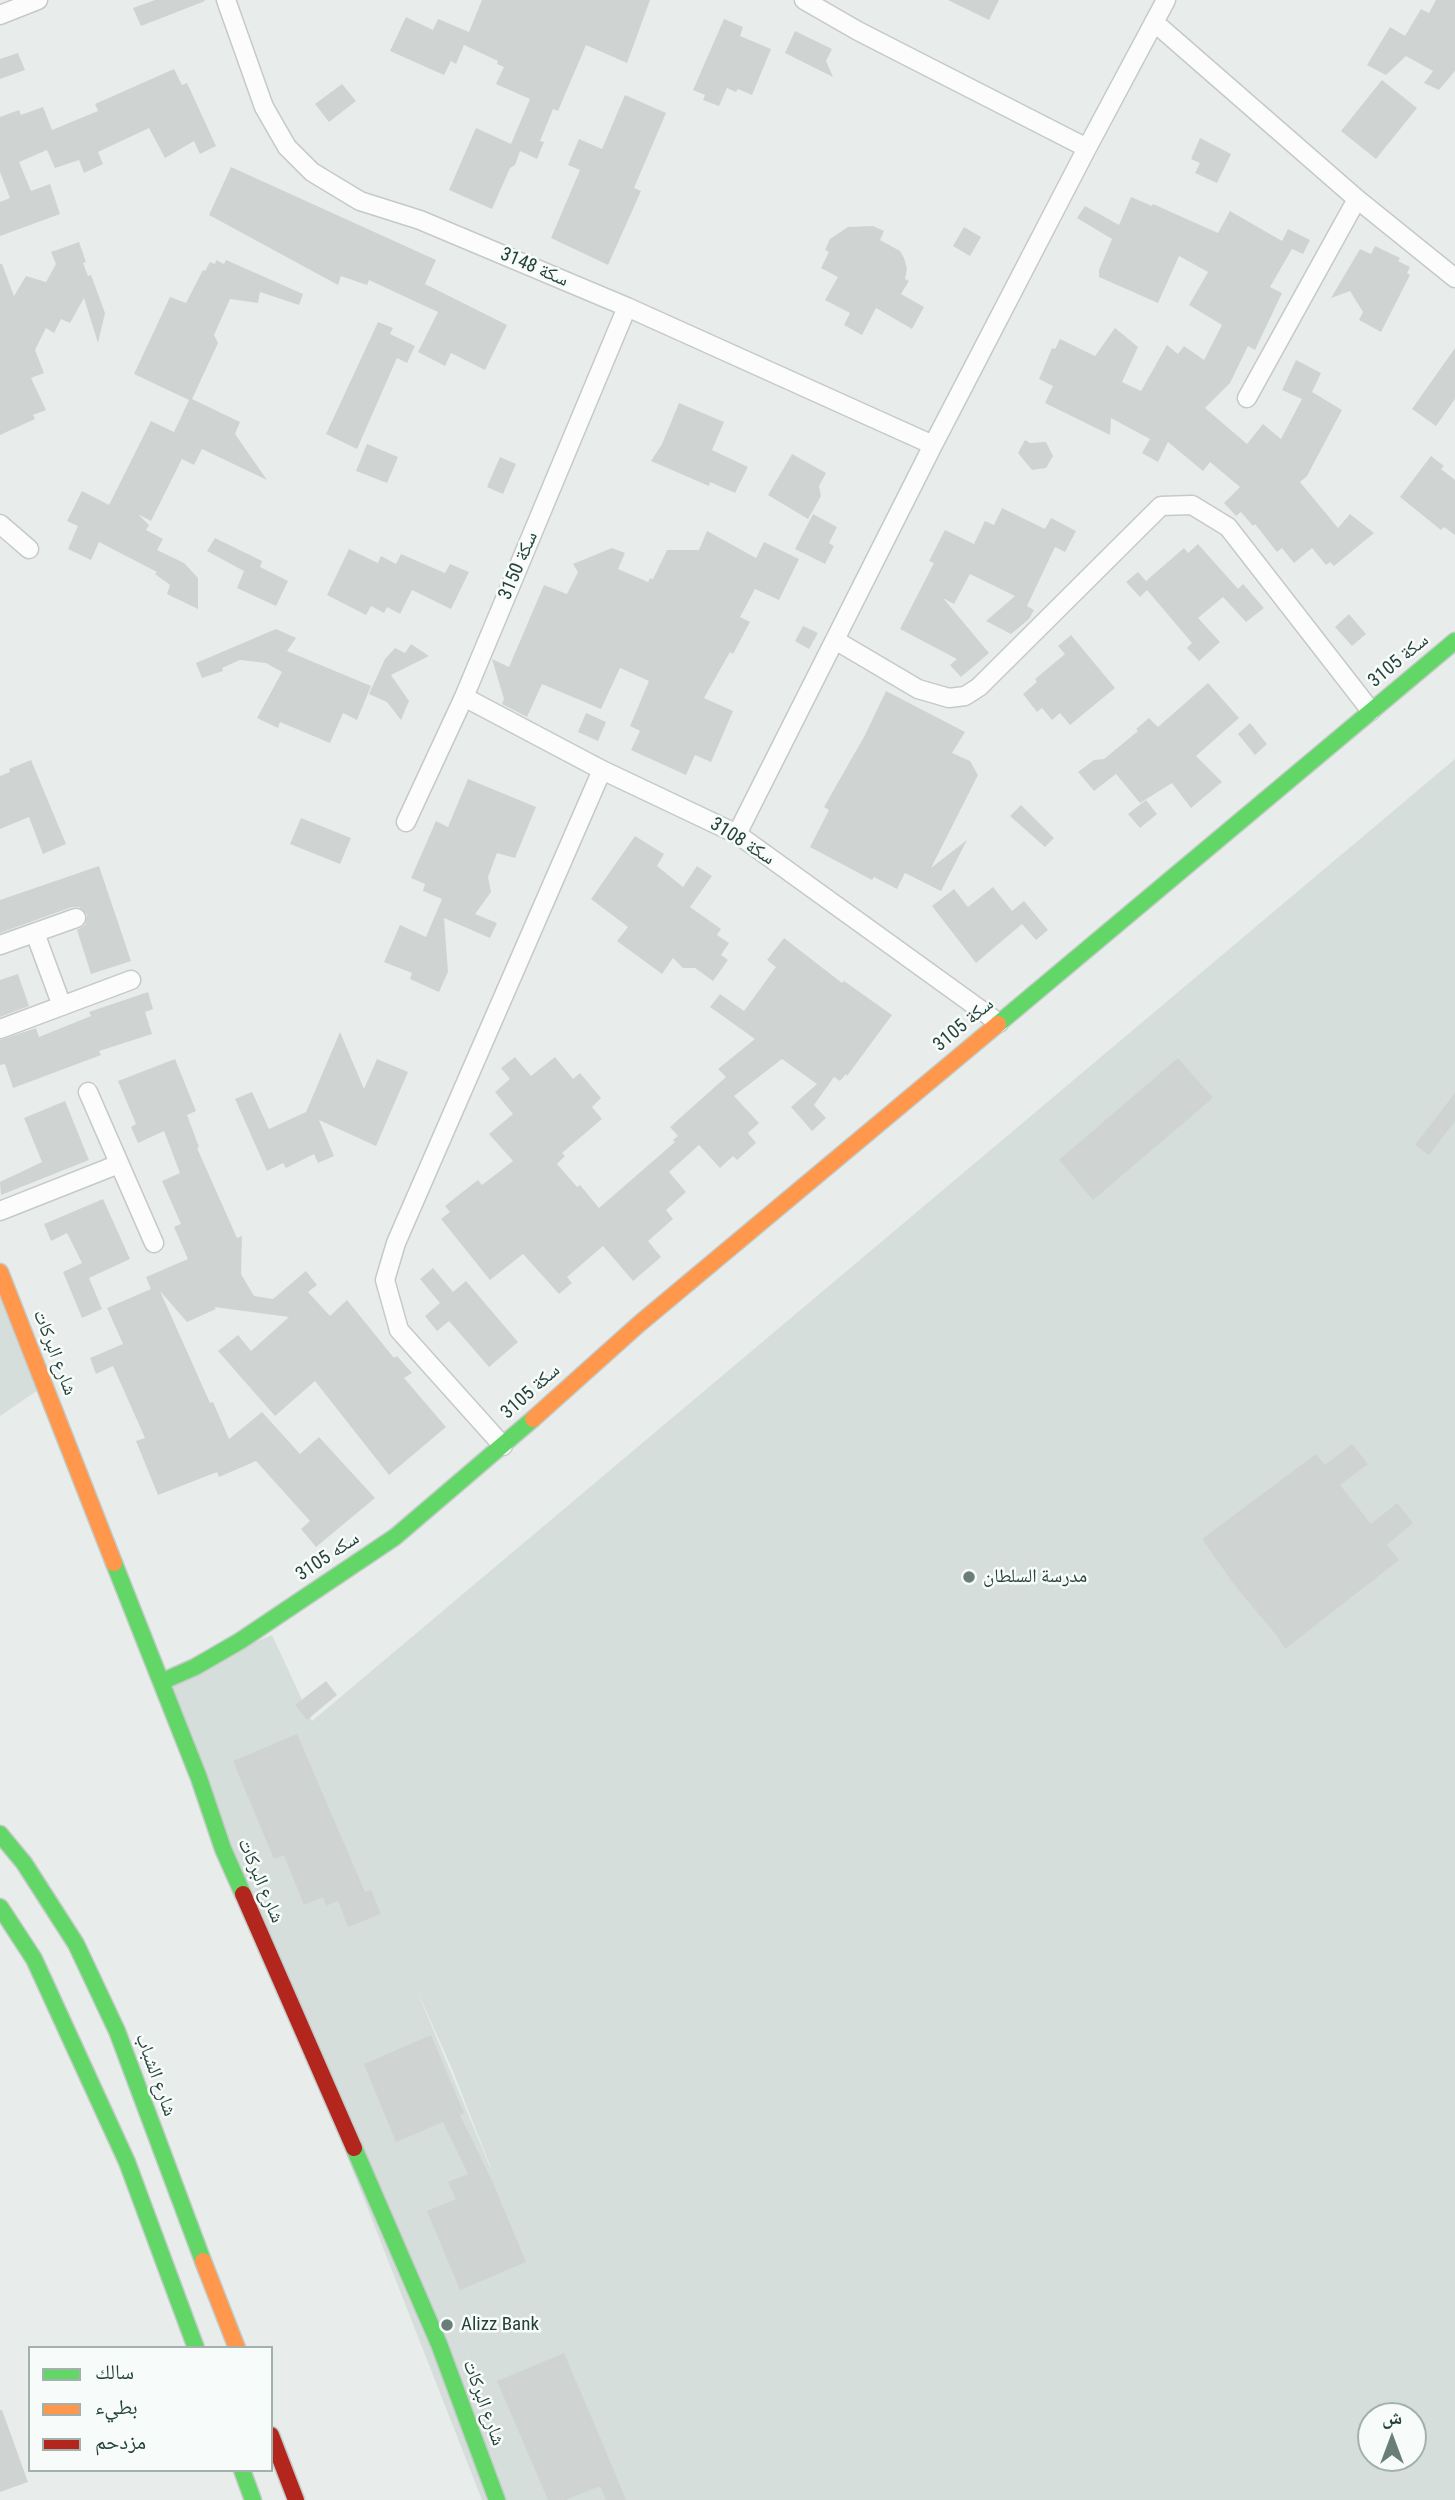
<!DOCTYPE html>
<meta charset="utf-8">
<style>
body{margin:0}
#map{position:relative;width:1455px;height:2500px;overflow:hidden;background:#e8edeb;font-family:"Roboto Condensed","Noto Naskh Arabic",sans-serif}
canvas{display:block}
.legend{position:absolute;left:28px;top:2346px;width:245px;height:126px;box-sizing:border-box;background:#f7fbf9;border:2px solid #a3b1ad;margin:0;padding:9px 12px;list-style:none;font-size:21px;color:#24423a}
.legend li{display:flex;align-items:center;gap:14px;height:35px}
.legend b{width:35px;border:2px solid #a3b1ad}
.north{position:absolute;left:1357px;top:2402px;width:70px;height:70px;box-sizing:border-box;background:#f7fbf9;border:2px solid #a3b1ad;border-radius:50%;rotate:0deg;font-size:19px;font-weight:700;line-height:28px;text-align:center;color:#24423a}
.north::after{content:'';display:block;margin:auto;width:24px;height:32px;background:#697e78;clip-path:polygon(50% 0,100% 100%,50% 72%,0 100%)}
</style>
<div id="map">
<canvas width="1455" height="2500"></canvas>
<ul class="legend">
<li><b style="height:9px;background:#63d668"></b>سالك</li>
<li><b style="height:9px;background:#ff974d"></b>بطيء</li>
<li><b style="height:9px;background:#b3261e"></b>مزدحم</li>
</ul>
<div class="north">ش</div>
</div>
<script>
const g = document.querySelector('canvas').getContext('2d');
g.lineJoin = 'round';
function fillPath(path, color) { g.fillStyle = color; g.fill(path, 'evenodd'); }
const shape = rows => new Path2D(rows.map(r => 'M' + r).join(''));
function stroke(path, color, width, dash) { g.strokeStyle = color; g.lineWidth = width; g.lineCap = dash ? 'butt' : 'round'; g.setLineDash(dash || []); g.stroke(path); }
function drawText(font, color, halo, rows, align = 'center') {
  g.font = font + ' "Roboto Condensed","Noto Naskh Arabic",sans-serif'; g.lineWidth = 5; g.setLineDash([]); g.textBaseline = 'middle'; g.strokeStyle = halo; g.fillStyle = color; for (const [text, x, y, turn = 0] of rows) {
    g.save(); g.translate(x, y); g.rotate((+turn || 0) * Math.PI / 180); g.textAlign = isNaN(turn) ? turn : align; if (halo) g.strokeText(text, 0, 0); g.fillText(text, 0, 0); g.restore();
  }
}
fillPath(shape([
 [1455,759,1455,2500,482,2500,161,1682,272,1635,312,1721],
 [416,1988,452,2069,491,2168,490,2167],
 [1371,2416,1413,2416,1413,2458,1371,2458],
 [0,1270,44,1386,0,1416]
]), '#d6dedb');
fillPath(shape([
 [155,0,204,0,205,1,141,26,133,8],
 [482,0,650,0,627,63,586,45,558,111,553,109,540,141,544,142,537,159,520,151,515,165,510,168,492,209,449,190,476,128,511,144,530,99,496,84,504,67,497,64,498,61,464,45,456,64,451,61,444,75,390,51,406,17,433,30,438,19,469,32],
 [948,0,999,0,989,20],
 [1436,0,1455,0,1455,71,1439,90,1424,83,1433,71,1406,56,1386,75,1367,65,1390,27,1405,36,1421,9,1429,13],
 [724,19,743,27,740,36,771,49,752,95,738,89,736,92,727,88,719,106,703,100,705,95,693,90],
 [795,31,832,49,826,61,833,77,785,53],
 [18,53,25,70,0,79,0,59],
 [174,69,182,85,187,83,216,146,200,154,194,141,165,158,149,128,98,152,103,164,84,173,79,160,55,168,47,150,19,162,31,191,50,184,60,214,0,236,0,202,10,198,0,172,0,117,19,110,21,115,43,107,52,130,98,111,95,104],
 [1382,80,1417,108,1376,159,1341,131],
 [342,84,356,101,329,122,315,104],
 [625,95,666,113,634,188,641,191,608,265,551,238,580,170,568,165,579,139,602,149],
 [1200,138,1231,154,1217,183,1195,173,1200,163,1191,159],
 [231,167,436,260,425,284,507,325,485,370,451,353,445,366,418,352,438,312,369,280,367,285,341,276,338,285,209,215],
 [1131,197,1152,206,1153,204,1218,233,1230,211,1282,241,1288,229,1310,240,1303,254,1292,249,1270,287,1282,293,1255,350,1248,346,1230,383,1205,408,1247,444,1263,424,1281,439,1302,399,1282,390,1296,360,1321,373,1312,392,1342,410,1307,476,1300,482,1338,528,1350,514,1374,533,1334,566,1330,562,1326,565,1312,548,1294,563,1282,548,1277,552,1255,524,1253,526,1241,512,1236,516,1224,503,1240,487,1210,462,1203,471,1168,442,1158,462,1142,453,1150,439,1111,418,1110,435,1045,403,1053,386,1039,379,1052,348,1055,349,1060,339,1095,356,1115,328,1138,347,1122,382,1141,391,1167,345,1178,354,1184,346,1204,360,1222,325,1189,305,1208,272,1179,256,1158,303,1099,277,1099,270,1112,239,1077,218,1085,206,1119,225],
 [873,226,884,231,880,240,900,251,904,258,907,269,905,279,909,281,901,294,924,307,912,329,876,308,862,335,844,325,850,313,825,300,838,277,821,268,829,252,825,250,830,239,848,227],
 [964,227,981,237,970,256,953,246],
 [79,242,86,262,83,263,88,276,91,275,105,313,98,343,84,298,70,323,61,319,54,333,46,328,35,350,44,373,31,378,46,410,33,415,35,419,0,435,0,264,2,264,14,296,26,276,46,282,56,264,51,252],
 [1375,246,1400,258,1398,261,1410,267,1407,273,1410,275,1381,332,1359,320,1363,312,1350,291,1331,298,1360,249,1371,254],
 [216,260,224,264,226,260,303,294,299,305,260,292,258,303,230,299,214,335,218,343,192,399,240,422,235,434,267,480,202,449,194,465,182,459,151,521,138,514,149,525,146,530,163,539,157,550,184,563,198,578,198,609,167,594,170,585,155,574,157,572,99,542,91,560,68,549,78,526,67,521,82,491,109,505,151,421,174,432,189,400,134,374,170,297,186,303,203,270,205,271,210,262,215,264],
 [378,322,393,328,390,334,415,346,407,363,397,358,357,449,326,434],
 [1455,348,1455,399,1436,426,1412,409],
 [679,403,724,422,712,450,748,467,735,493,710,482,709,486,651,461,662,444],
 [1025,440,1030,443,1046,442,1053,456,1046,468,1032,470,1018,453],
 [367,444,398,457,387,483,356,471],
 [792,454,826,473,819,486,821,496,808,519,768,495],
 [1431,456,1444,466,1441,469,1455,480,1455,535,1444,527,1441,530,1400,497],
 [500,457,516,464,503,494,487,487],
 [1002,508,1045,529,1051,518,1076,531,1065,552,1055,547,1027,606,1034,610,1029,619,1011,634,986,621,1015,596,970,574,954,604,943,598,989,653,961,677,950,665,957,659,900,629,934,563,929,561,945,530,974,544,985,521,994,525],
 [813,514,837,527,829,543,834,546,825,564,795,549],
 [707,531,756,558,764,542,799,559,779,600,755,589,740,617,750,622,733,654,730,652,704,698,733,711,711,762,695,755,686,775,631,750,640,731,630,726,649,681,620,668,601,709,542,684,527,717,502,704,504,699,492,659,509,667,544,585,567,594,578,572,573,564,612,548,625,553,618,569,648,582,650,578,653,579,667,550,699,550],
 [215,538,262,561,260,567,288,581,276,606,237,588,244,571,207,551],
 [1198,544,1238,589,1243,584,1264,608,1246,622,1223,597,1198,618,1220,642,1199,661,1187,648,1192,643,1147,590,1140,597,1126,582,1138,572,1146,581,1184,548,1188,553],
 [349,549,378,563,381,556,396,564,401,554,445,573,450,564,469,572,451,609,412,590,400,614,387,607,384,613,371,606,366,615,327,595],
 [1349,614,1366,634,1352,646,1335,627],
 [803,626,818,633,809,649,795,641],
 [276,629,296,638,287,651,371,686,357,720,343,713,330,743,280,722,278,728,257,718,282,672,266,663,240,660,222,668,223,671,202,678,196,663],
 [1071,635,1115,688,1070,725,1060,713,1052,720,1042,708,1037,712,1023,694,1037,682,1035,679,1065,654,1058,646],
 [411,644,429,656,391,675,409,701,401,720,387,702,369,694,385,659,395,648,405,653],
 [1208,683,1239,718,1196,756,1222,782,1191,808,1172,783,1140,803,1116,774,1094,791,1078,772,1094,760,1104,759,1138,731,1136,729,1149,718,1158,727],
 [886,691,965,732,952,753,970,761,978,775,931,868,967,840,941,891,905,873,897,889,874,877,872,880,810,847,829,810,824,807,865,735],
 [586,713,606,722,598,741,578,732],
 [1250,723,1267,744,1255,755,1238,734],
 [31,760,66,844,43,854,29,817,0,829,0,776,10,772,9,769],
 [468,779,536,807,515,858,497,853,488,877,491,892,475,914,497,923,490,938,444,918,448,972,439,992,410,979,412,973,384,962,400,925,426,937,442,899,423,891,425,884,411,878,436,821,448,827],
 [1146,800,1157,814,1140,828,1128,814],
 [1021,805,1054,838,1045,847,1010,816],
 [301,818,351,838,340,864,290,844],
 [635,836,664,854,657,866,683,887,697,866,712,876,690,907,721,929,717,935,729,943,721,955,728,960,713,981,695,968,683,968,673,958,662,974,617,941,628,927,591,899],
 [99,866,131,961,91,974,77,930,85,925,87,915,79,907,72,907,0,933,0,900],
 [993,887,1012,911,1024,901,1048,930,1036,940,1022,924,976,963,932,906,954,889,968,907],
 [784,938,842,983,844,981,892,1015,847,1076,846,1074,840,1081,834,1077,814,1105,826,1118,812,1131,791,1107,817,1084,782,1059,734,1096,759,1123,748,1133,756,1143,737,1160,733,1156,720,1168,699,1145,669,1172,686,1192,666,1210,673,1219,648,1241,661,1257,633,1281,603,1246,567,1277,572,1283,559,1294,523,1254,490,1280,441,1219,450,1212,445,1206,460,1194,478,1180,482,1185,513,1161,489,1134,513,1114,495,1092,510,1079,501,1068,515,1057,531,1076,555,1057,573,1079,580,1073,601,1098,592,1107,602,1119,562,1153,565,1156,557,1164,577,1187,580,1185,599,1208,675,1142,673,1140,678,1136,670,1127,726,1077,718,1069,755,1039,710,1007,720,994,744,1011,776,967,767,960],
 [18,974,29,1006,0,1017,0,980],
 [148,992,153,1009,145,1012,152,1034,99,1051,101,1055,13,1088,5,1064,0,1065,0,1040,36,1028,39,1037,91,1016,89,1012],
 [340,1032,364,1089,377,1059,408,1072,376,1146,319,1120,334,1156,318,1163,314,1154,286,1168,283,1163,267,1171,235,1099,252,1092,269,1129,306,1112],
 [1178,1058,1213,1098,1093,1200,1059,1160],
 [175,1059,196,1111,187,1115,199,1147,197,1148,237,1238,242,1236,241,1274,254,1296,273,1299,306,1271,317,1285,308,1292,330,1316,347,1300,394,1358,397,1356,412,1373,404,1378,446,1427,389,1475,315,1381,275,1416,218,1351,238,1335,251,1351,289,1317,214,1307,216,1309,187,1322,160,1291,210,1403,213,1402,229,1439,262,1412,300,1454,319,1437,375,1498,316,1547,301,1529,310,1521,256,1461,219,1477,217,1472,158,1495,136,1441,145,1438,113,1366,96,1374,90,1358,123,1344,107,1308,151,1289,146,1277,188,1259,174,1227,181,1224,162,1181,180,1173,164,1131,138,1143,131,1127,136,1124,118,1081],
 [1455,1093,1455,1121,1429,1155,1415,1145],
 [65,1101,89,1160,1,1195,0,1182,42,1162,24,1118],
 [103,1199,130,1259,89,1278,102,1309,82,1318,63,1272,82,1263,67,1233,51,1241,44,1224],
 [433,1268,453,1292,466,1281,518,1342,489,1367,449,1321,437,1331,425,1316,440,1303,420,1279],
 [1352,1444,1368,1464,1340,1485,1371,1524,1397,1503,1413,1523,1387,1545,1399,1560,1285,1649,1277,1636,1236,1587,1202,1539,1316,1454,1325,1465],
 [326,1681,337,1695,307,1720,295,1705],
 [297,1734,365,1892,371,1890,381,1914,348,1927,338,1901,326,1906,323,1897,304,1905,284,1855,274,1859,233,1761],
 [431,2035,464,2113,460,2115,493,2183,526,2262,460,2290,427,2211,456,2199,448,2182,468,2174,443,2122,396,2142,364,2064],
 [564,2353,602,2442,626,2500,606,2500,600,2486,566,2500,548,2500,497,2381],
 [0,2410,2,2410,28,2482,0,2492]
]), '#cfd4d2');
const street = shape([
 [226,0,264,107,287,147,312,172,360,201,420,220,627,307,933,445],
 [804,0,858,31,1087,148],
 [0,15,38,0],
 [1154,22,1357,199,1455,278],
 [1247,398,1357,199],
 [0,524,29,549],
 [835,640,918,689,949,698,965,696,979,687,1161,506,1192,505,1228,527,1371,711],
 [464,697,602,770,737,834,999,1023],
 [406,822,464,697,627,307],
 [737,834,933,445,1087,148,1166,0],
 [35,933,62,1006],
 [0,945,76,918],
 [0,1029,131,980],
 [88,1092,154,1243],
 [0,1211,119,1164],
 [503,1446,399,1330,385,1280,396,1243,602,770]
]);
const fast = shape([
 [998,1024,1455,641],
 [114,1563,199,1778,223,1849,243,1894],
 [161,1682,195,1667,240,1641,395,1537,533,1419],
 [0,1834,24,1863,76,1944,117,2031,203,2261],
 [0,1907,34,1959,127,2162,196,2348],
 [354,2148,439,2344,497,2500],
 [242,2470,253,2500]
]);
const slow = shape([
 [0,1272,114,1563],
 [533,1419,639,1324,998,1024],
 [203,2261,237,2348]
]);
const jam = shape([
 [243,1894,354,2148],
 [271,2435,296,2500]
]);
stroke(street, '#c5cac8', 21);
stroke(fast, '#c3cbc8', 19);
stroke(slow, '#c3cbc8', 19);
stroke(jam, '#c3cbc8', 19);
stroke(street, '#fcfcfc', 18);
stroke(fast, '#63d668', 16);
stroke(slow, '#ff974d', 16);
stroke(jam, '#b3261e', 16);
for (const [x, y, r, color] of [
 [969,1577,7,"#697e78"],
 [447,2325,7,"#697e78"]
]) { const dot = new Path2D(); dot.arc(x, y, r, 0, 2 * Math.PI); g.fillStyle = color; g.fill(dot); stroke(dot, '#f7fbf9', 2.5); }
drawText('19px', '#24423a', '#f7fbf9', [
 ["سكة 3148",534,268,23],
 ["سكة 3150",519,566,-67],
 ["سكة 3105",1399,661,-40],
 ["سكة 3108",742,842,32],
 ["سكة 3105",964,1025,-40],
 ["شارع البركات",54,1353,69],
 ["سكة 3105",531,1392,-42],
 ["سكه 3105",328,1557,-34],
 ["شارع البركات",260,1881,67],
 ["شارع الشباب",155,2075,70],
 ["شارع البركات",483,2403,70]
]);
drawText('19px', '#24423a', '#f7fbf9', [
 ["مدرسة السلطان",983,1577],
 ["Alizz Bank",461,2325]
], 'left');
</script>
